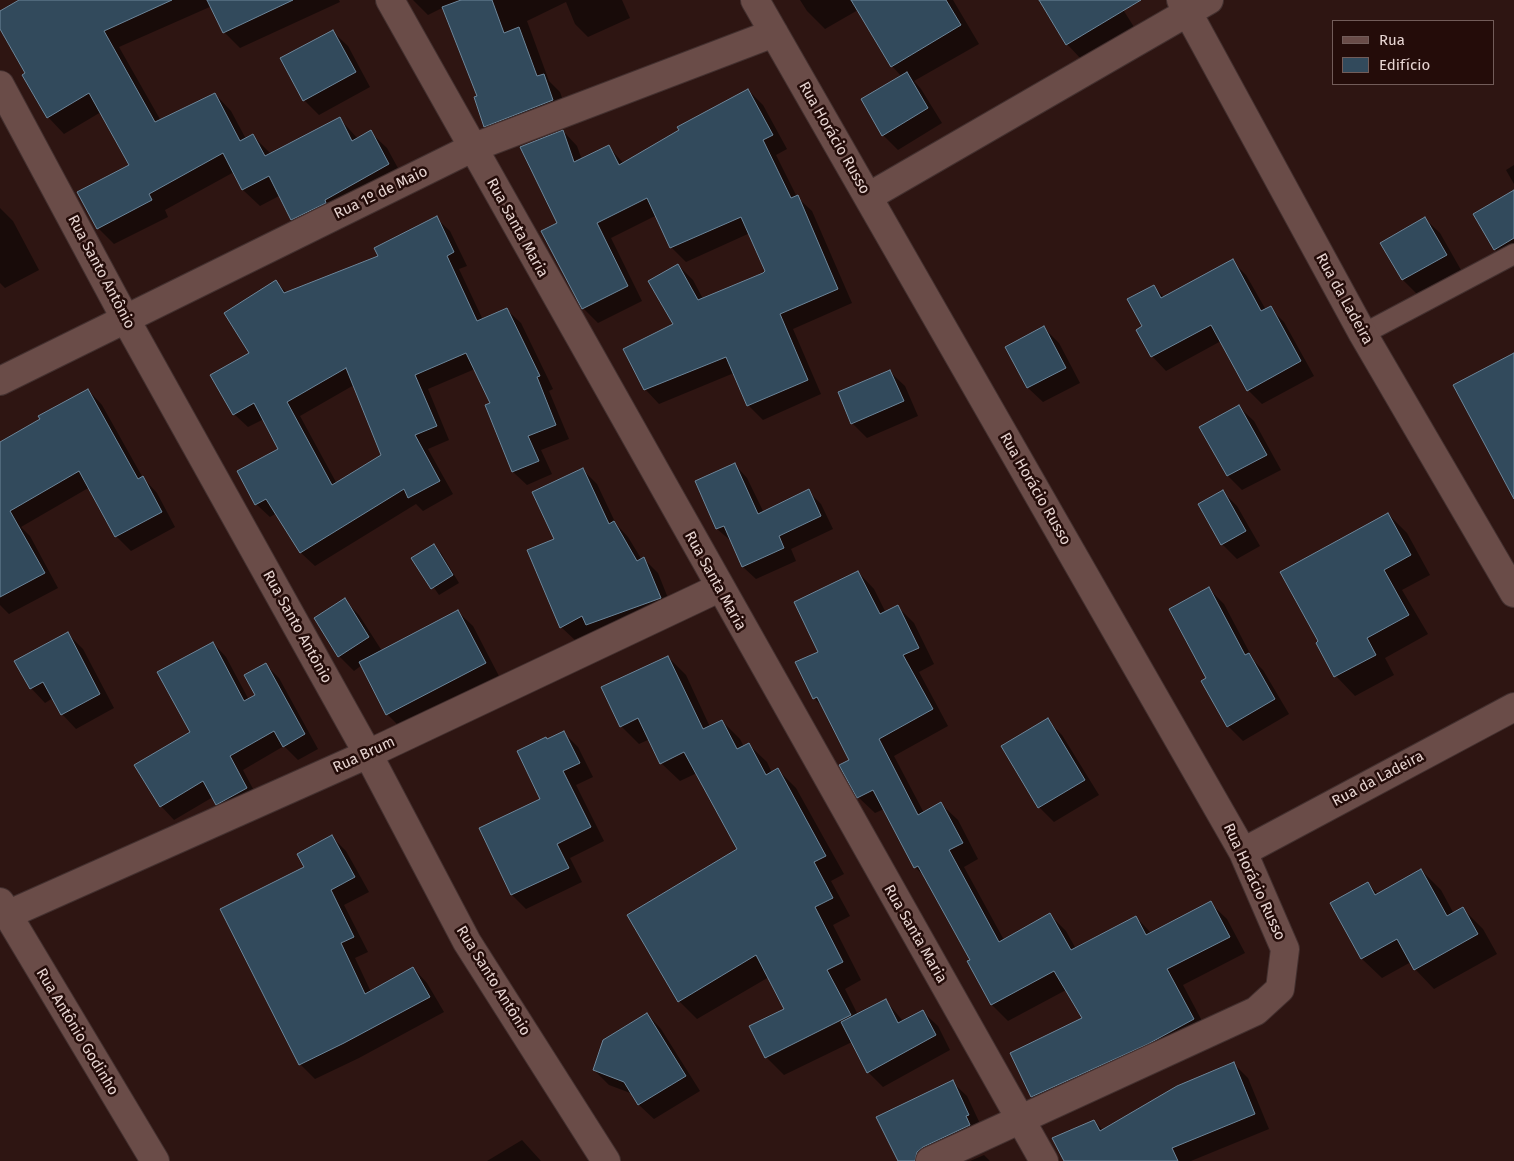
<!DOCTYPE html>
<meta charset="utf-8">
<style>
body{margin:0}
#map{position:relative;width:1514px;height:1161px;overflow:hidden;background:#2e1512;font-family:"Fira Sans",sans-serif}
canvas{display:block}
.legend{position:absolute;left:1332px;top:20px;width:162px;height:65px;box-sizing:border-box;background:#240c09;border:1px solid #725c59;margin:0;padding:6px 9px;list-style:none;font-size:15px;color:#e7d5d2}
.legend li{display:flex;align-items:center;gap:10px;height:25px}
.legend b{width:25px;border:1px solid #725c59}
</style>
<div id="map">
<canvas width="1514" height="1161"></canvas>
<ul class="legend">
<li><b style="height:6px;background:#6a4c48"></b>Rua</li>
<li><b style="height:14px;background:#324a5c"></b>Edifício</li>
</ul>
</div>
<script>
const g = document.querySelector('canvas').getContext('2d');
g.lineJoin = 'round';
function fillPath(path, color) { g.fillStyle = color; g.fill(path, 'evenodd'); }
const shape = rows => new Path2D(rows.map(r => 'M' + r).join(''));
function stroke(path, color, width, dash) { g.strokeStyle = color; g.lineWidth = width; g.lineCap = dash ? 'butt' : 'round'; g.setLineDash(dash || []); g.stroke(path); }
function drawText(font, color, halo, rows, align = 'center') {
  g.font = font + ' "Fira Sans",sans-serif'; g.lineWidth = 5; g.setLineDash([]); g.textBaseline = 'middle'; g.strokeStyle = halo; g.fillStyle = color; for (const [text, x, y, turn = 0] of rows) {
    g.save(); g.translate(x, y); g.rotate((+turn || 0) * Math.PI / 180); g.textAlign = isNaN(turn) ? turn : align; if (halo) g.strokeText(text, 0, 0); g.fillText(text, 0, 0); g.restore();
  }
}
fillPath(shape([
 [22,0,339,0,340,2,240,48,224,32,212,6,119,47,161,121,215,94,231,111,246,139,253,136,271,154,340,119,358,139,370,132,387,148,405,181,309,236,292,219,279,196,260,206,243,190,234,172,165,210,168,217,114,244,98,228,131,165,101,112,64,134,48,117,0,27,0,12],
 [413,0,622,0,630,18,588,37,575,24,566,2,527,21,549,81,560,92,569,118,502,143,485,126,479,97,444,7,428,15],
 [800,0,953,0,979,44,914,81,921,89,942,123,898,150,883,135,902,77,892,66,858,10,825,29,807,11],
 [1040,0,1117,0,1134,27,1081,59,1067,44],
 [333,32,348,46,370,87,319,115,304,100],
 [748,90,763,105,787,149,776,155,797,197,812,211,852,303,793,329,821,394,763,420,748,405,734,373,659,404,645,389,675,325,678,265,693,280,703,299,766,272,750,233,686,262,671,247,657,215,611,238,642,301,598,323,583,308,559,224,563,131,577,146,582,160,608,146,624,164],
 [1514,165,1514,184,1506,170],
 [1514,191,1514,261,1509,264,1495,249],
 [0,208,13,221,39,270,5,288,0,283],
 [436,218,450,231,467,266,459,269,483,320,507,310,521,323,553,389,549,391,569,439,541,450,552,474,527,485,513,472,487,406,492,404,475,369,428,389,449,440,428,449,453,494,423,511,416,504,315,566,301,553,277,513,270,517,256,504,280,450,264,419,248,427,234,414,251,353,276,282,287,293,380,257],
 [354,385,383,456,337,484,300,416],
 [1425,219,1440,233,1461,270,1417,294,1403,280,1382,243],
 [1232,261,1246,275,1266,310,1270,308,1284,322,1314,376,1262,404,1248,390,1221,341,1166,371,1152,356,1144,326,1153,286,1164,297],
 [1044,328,1059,343,1080,383,1043,402,1028,388,1007,347],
 [890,372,905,386,918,416,867,438,852,423],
 [88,390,102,405,143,478,157,493,175,527,131,551,116,536,90,487,21,527,30,536,58,588,9,614,0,605,0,444],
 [1239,407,1254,421,1281,470,1242,490,1228,476],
 [735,465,747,478,764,513,808,491,821,504,833,529,791,549,796,561,756,579,743,567,731,541,717,529,696,482],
 [583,470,597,484,616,524,628,537,642,560,644,559,658,573,674,613,601,638,594,631,576,641,561,627,556,540],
 [1223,492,1237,506,1260,546,1237,559,1222,544],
 [1388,514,1407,533,1430,575,1402,590,1428,634,1385,658,1394,675,1355,696,1336,676,1318,643],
 [434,546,441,553,459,583,439,595,413,558],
 [858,572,874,589,886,613,898,607,914,623,934,664,919,672,948,726,894,756,924,813,941,804,958,820,978,859,964,867,1004,940,1050,915,1066,931,1076,949,1136,917,1152,934,1210,903,1227,919,1245,953,1183,985,1210,1036,1048,1113,1032,1097,1011,1053,1084,1018,1066,990,1008,1021,992,1005,968,962,971,960,926,878,915,867,884,809,875,813,858,797,851,761,824,708,814,698,820,652],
 [1209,589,1224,604,1254,661,1263,670,1289,714,1243,741,1228,726,1208,678],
 [344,600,359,615,382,651,458,612,473,626,500,678,402,729,387,714,362,665,354,671,339,656],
 [68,634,83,649,114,708,76,729,62,714,53,698,45,703,31,688],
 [213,643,226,657,249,700,257,696,265,664,279,678,318,749,298,760,284,746,243,770,260,802,231,818,213,797,174,820,161,806,191,733],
 [668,657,686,675,710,727,722,721,740,739,744,747,748,744,767,762,772,773,778,770,796,788,844,874,831,881,850,916,833,925,861,980,845,989,858,1015,886,1001,903,1021,923,1012,938,1026,950,1050,883,1087,868,1072,852,1042,784,1075,766,1057,786,1009,769,977,697,1019,679,1001,739,850,697,773,680,781,661,763,650,739,639,744,621,726],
 [1047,720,1062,735,1099,795,1054,822,1039,807],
 [564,733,578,747,593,777,576,785,604,841,570,858,582,882,526,909,512,895,542,799,548,740],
 [331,836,346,851,369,892,344,905,368,952,355,958,371,992,413,968,427,983,444,1012,359,1058,315,1079,300,1064,306,867],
 [1421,870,1441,890,1454,914,1463,909,1483,929,1497,954,1434,989,1415,969,1411,962,1382,978,1362,959,1368,884,1378,894],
 [647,1014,661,1029,700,1091,654,1119,639,1105,633,1094,609,1085,594,1070],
 [1233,1063,1248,1078,1269,1129,1191,1161,1065,1161,1094,1122,1103,1130],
 [952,1082,967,1096,983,1130,939,1161,899,1161],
 [522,1140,541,1161,487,1161],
 [984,1155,990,1161,970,1161]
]), '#0007');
const building = shape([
 [19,0,172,0,104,31,155,122,215,93,240,141,253,134,265,156,340,117,352,141,371,130,389,164,325,200,326,203,291,220,269,176,242,190,223,153,149,194,152,200,97,229,77,192,129,165,89,93,47,118,22,75,25,73,0,29,0,11,19,0],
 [207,0,293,0,223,33,207,0],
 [461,0,492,0,504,33,519,27,537,76,544,74,553,100,484,127,474,97,477,96,442,7,461,0],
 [851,0,946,0,961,25,891,67,851,0],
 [1039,0,1141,0,1066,45,1039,0],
 [333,30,356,72,303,101,280,58,333,30],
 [907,72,928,108,882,136,861,99,907,72],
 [748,89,773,135,763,140,791,198,798,195,838,289,780,314,808,380,747,406,726,357,644,390,623,349,673,324,648,281,678,264,698,300,763,273,765,271,741,217,670,248,647,198,597,223,628,286,582,309,541,231,557,223,520,147,563,130,574,162,609,145,619,165,679,130,677,127,748,89],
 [1514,190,1514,238,1494,250,1473,214,1514,190],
 [437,216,454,252,447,256,477,321,507,308,540,376,537,377,556,425,528,436,539,461,512,472,485,405,490,403,466,353,415,375,437,426,415,435,440,481,408,498,404,489,300,553,266,499,255,505,237,471,278,449,254,403,233,415,210,375,249,353,224,313,276,280,284,293,378,256,374,248,437,216],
 [346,368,381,455,332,485,287,402,346,368],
 [1425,217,1447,255,1402,280,1380,243,1425,217],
 [1233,259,1261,311,1271,306,1301,361,1247,391,1211,325,1151,357,1136,330,1142,326,1127,299,1154,285,1161,298,1233,259],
 [1044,326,1066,368,1027,388,1005,347,1044,326],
 [1514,353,1514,499,1453,385,1514,353],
 [890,370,904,401,851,424,838,392,890,370],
 [88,389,138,479,143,476,162,512,115,537,79,471,10,511,45,573,0,597,0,442,40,419,38,416,88,389],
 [1239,405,1267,455,1227,476,1199,427,1239,405],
 [735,463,758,514,809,489,821,516,779,536,784,548,742,567,724,526,716,529,695,481,735,463],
 [583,468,609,524,614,521,637,561,644,557,661,598,586,625,582,616,560,628,527,550,554,539,532,492,583,468],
 [1223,490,1246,531,1221,545,1198,504,1223,490],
 [1388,513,1411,555,1384,570,1409,615,1367,638,1376,655,1334,677,1316,643,1318,641,1280,572,1388,513],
 [434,544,453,575,431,589,411,558,434,544],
 [858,571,880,614,898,605,919,648,903,655,933,709,879,739,918,815,941,802,963,843,949,850,999,942,1050,913,1071,950,1136,916,1146,935,1211,901,1230,937,1167,969,1194,1019,1148,1044,1031,1097,1010,1053,1082,1018,1054,971,991,1005,967,961,970,960,918,866,914,868,873,790,857,798,839,765,849,760,817,697,813,699,795,662,818,652,794,602,858,571],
 [1209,587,1245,655,1249,653,1275,699,1227,727,1201,681,1206,678,1169,609,1209,587],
 [345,598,369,637,338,657,314,618,345,598],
 [458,610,486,663,386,715,359,662,458,610],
 [68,632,100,694,61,715,43,682,30,689,14,661,68,632],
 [213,642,244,701,255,695,244,675,266,663,305,734,283,747,274,731,230,756,247,788,216,805,203,781,160,807,134,765,190,732,157,672,213,642],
 [668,656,703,729,722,720,737,749,749,743,766,775,778,768,826,856,814,862,833,898,815,907,843,962,827,970,851,1015,765,1058,749,1026,784,1009,756,955,678,1002,627,915,737,849,684,752,660,764,638,718,620,727,601,687,668,656],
 [1048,718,1085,780,1038,808,1001,746,1048,718],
 [564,731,580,763,563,771,591,827,557,844,569,868,511,895,479,828,540,799,517,751,546,737,547,739,564,731],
 [332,835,355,877,331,890,354,937,341,943,365,994,413,967,430,997,344,1043,299,1065,220,909,304,867,297,854,332,835],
 [1421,869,1447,916,1463,907,1478,934,1414,970,1397,939,1361,959,1330,903,1368,882,1375,895,1421,869],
 [886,999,898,1023,923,1010,936,1035,867,1073,841,1022,886,999],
 [647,1013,686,1076,638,1105,624,1082,593,1070,603,1040,647,1013],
 [1234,1062,1255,1114,1172,1148,1178,1161,1064,1161,1052,1138,1094,1120,1100,1131,1177,1086,1234,1062],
 [953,1080,969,1115,966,1116,970,1125,923,1147,917,1152,915,1161,898,1161,876,1117,953,1080]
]);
fillPath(building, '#324a5c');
stroke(building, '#6d869a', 1);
const lane = shape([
 [1363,334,1514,254]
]);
const street = shape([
 [390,0,1044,1161],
 [755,0,1243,852,1285,949,1280,989,1256,1011,930,1161],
 [1181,0,1363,334,1514,593],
 [0,85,125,318,368,754,467,942,606,1161],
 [868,197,1209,0],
 [0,381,472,148,774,33],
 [1243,852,1514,707],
 [0,902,155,1161],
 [7,915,368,754,719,588]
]);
stroke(lane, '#43302f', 22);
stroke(street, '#43302f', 30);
stroke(lane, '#6a4c48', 20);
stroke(street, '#6a4c48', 28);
drawText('15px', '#e7d5d2', '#240c09', [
 ["Rua Horácio Russo",834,138,60],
 ["Rua 1º de Maio",381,193,-26],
 ["Rua Santa Maria",517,228,61],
 ["Rua Santo Antônio",101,272,62],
 ["Rua da Ladeira",1344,299,61],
 ["Rua Horácio Russo",1035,489,60],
 ["Rua Santa Maria",715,581,61],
 ["Rua Santo Antônio",297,627,61],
 ["Rua Brum",364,755,-25],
 ["Rua da Ladeira",1378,779,-28],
 ["Rua Horácio Russo",1254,882,65],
 ["Rua Santa Maria",915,934,60],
 ["Rua Santo Antônio",493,981,58],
 ["Rua Antônio Godinho",77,1032,59]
]);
</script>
